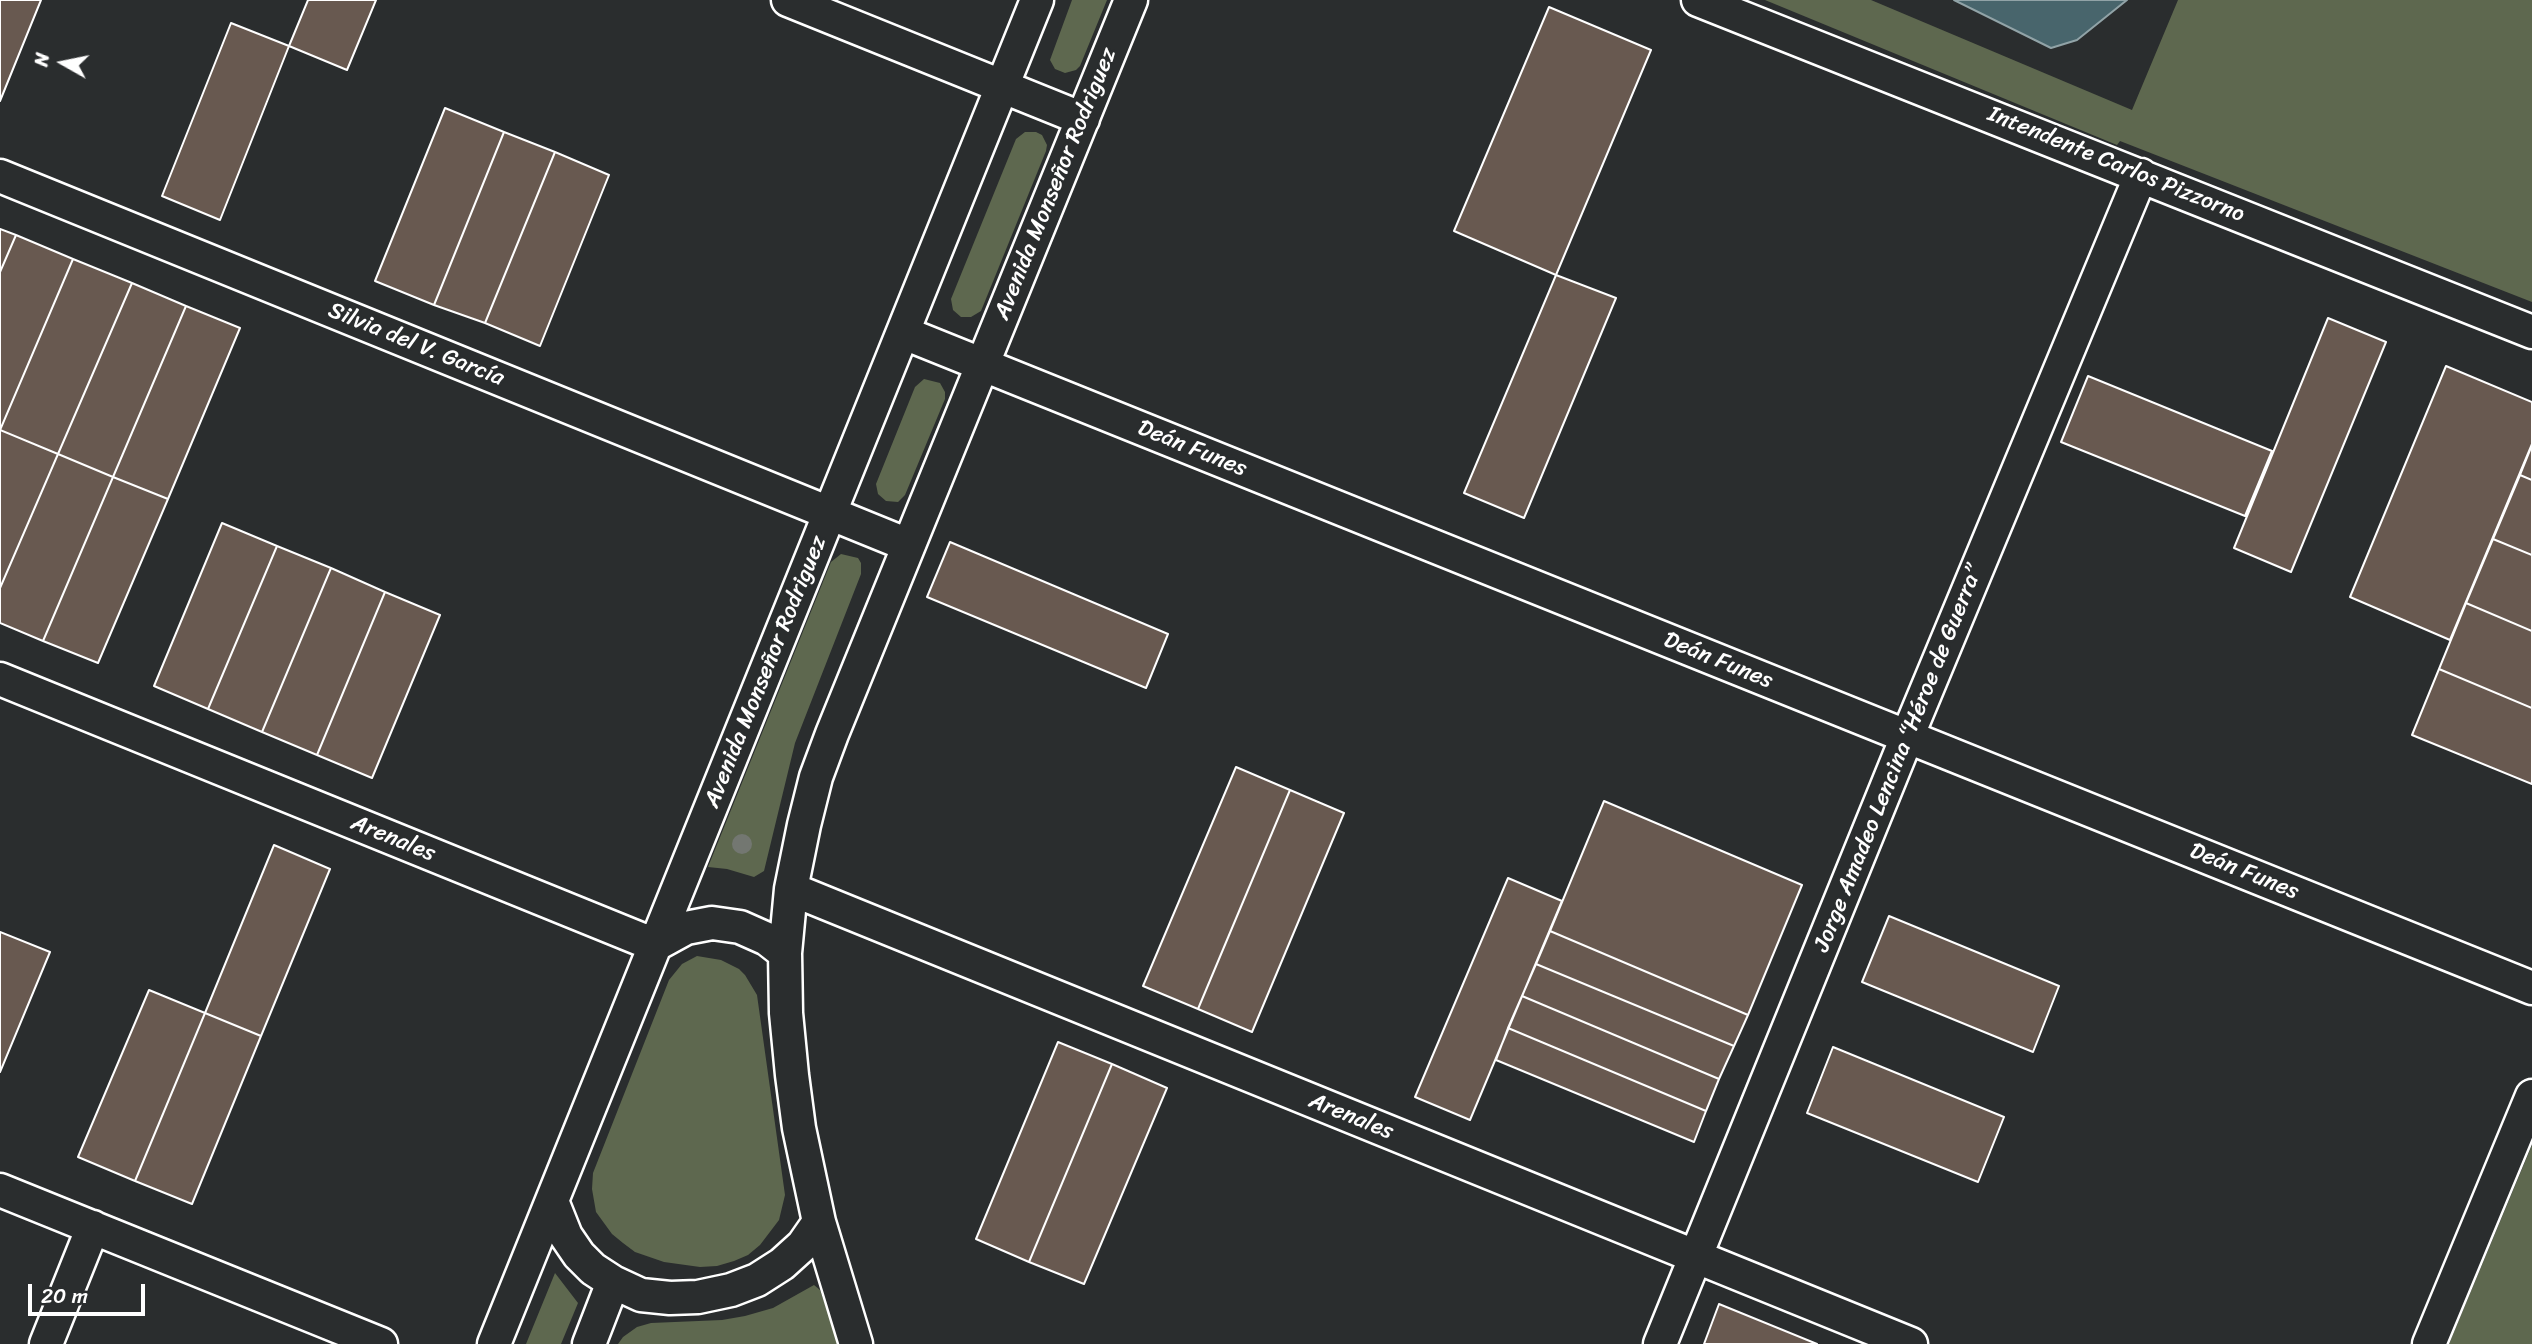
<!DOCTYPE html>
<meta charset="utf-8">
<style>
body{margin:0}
#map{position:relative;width:2532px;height:1344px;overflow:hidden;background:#2a2d2e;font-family:Sriracha,sans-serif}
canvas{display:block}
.north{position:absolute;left:28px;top:28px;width:70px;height:70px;-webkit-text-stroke:5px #2a2d2e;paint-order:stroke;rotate:279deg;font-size:19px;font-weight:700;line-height:28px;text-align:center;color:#fff}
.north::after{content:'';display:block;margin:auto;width:24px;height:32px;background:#fff;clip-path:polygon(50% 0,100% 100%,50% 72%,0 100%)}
.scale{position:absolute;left:28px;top:1284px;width:117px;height:32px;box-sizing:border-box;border:4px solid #fff;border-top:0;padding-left:9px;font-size:21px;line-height:24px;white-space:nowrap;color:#fff;-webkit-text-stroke:5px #2a2d2e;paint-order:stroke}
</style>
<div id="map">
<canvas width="2532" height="1344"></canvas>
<div class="north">N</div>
<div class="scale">20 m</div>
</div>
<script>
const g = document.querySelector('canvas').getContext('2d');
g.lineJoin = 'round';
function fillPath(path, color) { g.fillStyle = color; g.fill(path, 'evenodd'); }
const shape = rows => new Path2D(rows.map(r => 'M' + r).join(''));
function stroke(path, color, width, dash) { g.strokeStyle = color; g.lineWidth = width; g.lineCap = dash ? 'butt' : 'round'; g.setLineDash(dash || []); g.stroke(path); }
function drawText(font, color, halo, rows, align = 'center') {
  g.font = font + ' Sriracha,sans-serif'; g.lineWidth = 5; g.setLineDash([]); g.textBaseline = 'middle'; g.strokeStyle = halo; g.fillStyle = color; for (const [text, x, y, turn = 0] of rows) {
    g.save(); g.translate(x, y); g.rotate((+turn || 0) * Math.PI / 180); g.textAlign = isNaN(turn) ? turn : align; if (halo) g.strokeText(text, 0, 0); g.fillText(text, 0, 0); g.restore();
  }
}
fillPath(shape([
 [1072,0,1107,0,1080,66,1076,70,1065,73,1055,69,1050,60],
 [1765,0,1871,0,2132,110,2178,0,2532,0,2532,302,2120,141,2117,145],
 [1025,132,1036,132,1042,135,1047,145,1046,151,981,311,971,317,961,317,953,310,951,299,1016,139],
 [924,379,940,383,945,392,945,399,905,495,898,502,886,501,878,494,876,484,915,387],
 [841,554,858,558,861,563,861,574,795,743,764,871,754,877,727,869,708,867,831,562],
 [697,956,721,960,739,969,745,975,757,995,785,1195,779,1220,760,1245,748,1255,734,1261,717,1266,700,1267,664,1262,635,1252,623,1243,612,1234,596,1212,592,1189,593,1173,669,980,682,964],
 [2532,1145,2532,1344,2449,1344],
 [555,1273,578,1303,561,1344,526,1344],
 [814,1285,820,1290,839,1344,618,1344,623,1337,637,1327,651,1323,722,1320,745,1316,773,1308]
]), '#5e684f');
const water = shape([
 [1954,0,2127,0,2077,40,2051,48,1954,0]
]);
fillPath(water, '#48656c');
stroke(water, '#91a3a7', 2);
const building = shape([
 [0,0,41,0,0,101,0,0],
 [308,0,376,0,347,70,289,46,308,0],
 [1549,7,1651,50,1556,275,1454,231,1549,7],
 [231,23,289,46,220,220,162,196,231,23],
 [445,108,504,132,434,305,375,281,445,108],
 [504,132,555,152,485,323,434,305,504,132],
 [555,152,609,175,540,346,485,323,555,152],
 [0,229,16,235,0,272,0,229],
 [16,235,73,259,0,430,0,272,16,235],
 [73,259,132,283,58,454,0,430,73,259],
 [1556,275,1616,298,1524,518,1464,493,1556,275],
 [132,283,186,306,113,477,58,454,132,283],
 [186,306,240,328,168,499,113,477,186,306],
 [2328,318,2386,342,2291,572,2234,548,2328,318],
 [2446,366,2532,402,2532,444,2450,640,2350,597,2446,366],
 [2088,376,2272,451,2245,516,2061,442,2088,376],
 [0,430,58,454,0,588,0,430],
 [2532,445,2532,480,2520,475,2532,445],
 [58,454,113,477,43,641,0,623,0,588,58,454],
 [2520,475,2532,480,2532,555,2493,539,2520,475],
 [113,477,168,499,98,663,43,641,113,477],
 [222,523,277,546,208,709,154,686,222,523],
 [2493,539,2532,555,2532,631,2466,603,2493,539],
 [950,542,1168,634,1146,688,927,597,950,542],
 [277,546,331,568,262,732,208,709,277,546],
 [331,568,385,592,317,755,262,732,331,568],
 [385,592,440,615,372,778,317,755,385,592],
 [2466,603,2532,631,2532,708,2439,669,2466,603],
 [2439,669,2532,708,2532,784,2412,735,2439,669],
 [1236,767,1290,790,1198,1009,1143,986,1236,767],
 [1290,790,1344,813,1252,1032,1198,1009,1290,790],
 [1604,801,1802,885,1748,1015,1550,931,1604,801],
 [274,845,330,869,261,1036,205,1013,274,845],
 [1508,878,1562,901,1470,1120,1415,1097,1508,878],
 [1889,916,2059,986,2033,1052,1862,982,1889,916],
 [1550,931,1748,1015,1734,1046,1536,964,1550,931],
 [0,932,50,952,0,1072,0,932],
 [1536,964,1734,1046,1719,1079,1522,996,1536,964],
 [149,990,205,1013,135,1181,78,1157,149,990],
 [1522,996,1719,1079,1706,1111,1508,1028,1522,996],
 [205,1013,261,1036,192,1204,135,1181,205,1013],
 [1508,1028,1706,1111,1694,1142,1496,1060,1508,1028],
 [1058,1042,1112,1064,1029,1262,976,1239,1058,1042],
 [1833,1047,2004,1117,1978,1182,1807,1113,1833,1047],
 [1112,1064,1167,1088,1084,1284,1029,1262,1112,1064],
 [1719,1304,1817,1344,1704,1344,1719,1304]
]);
fillPath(building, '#685950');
stroke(building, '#fff', 2);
const street = shape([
 [788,0,1083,119],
 [1698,0,2532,332],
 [0,176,908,545],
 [904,333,2532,988],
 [0,679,655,945,686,928,712,923,740,927,767,939,785,953],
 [791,889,1911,1344],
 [0,1190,381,1344],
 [552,1201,566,1236,579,1255,593,1269,613,1282,641,1295,670,1298,698,1297,731,1290,757,1280,782,1264,803,1245,819,1222],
 [46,1344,93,1227],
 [494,1344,1037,0],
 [589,1344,613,1282],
 [856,1344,819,1222,799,1128,792,1075,786,1013,785,953,791,889,804,825,816,777,832,734,1131,0],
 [1660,1344,1907,737,2141,175],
 [2429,1344,2532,1096]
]);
stroke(street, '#fff', 37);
stroke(street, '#2a2d2e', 32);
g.fillStyle = '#737771';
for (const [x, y] of [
 [742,844]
]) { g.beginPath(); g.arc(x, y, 10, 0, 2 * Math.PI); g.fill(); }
drawText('23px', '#fff', '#2a2d2e', [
 ["Intendente Carlos Pizzorno",2116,165,22],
 ["Avenida Monseñor Rodriguez",1056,184,-68],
 ["Silvia del V. García",416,345,22],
 ["Deán Funes",1192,449,22],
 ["Deán Funes",1718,661,22],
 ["Avenida Monseñor Rodriguez",766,672,-68],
 ["Jorge Amadeo Lencina “Héroe de Guerra”",1899,759,-68],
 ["Arenales",393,839,22],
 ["Deán Funes",2244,872,22],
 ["Arenales",1351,1117,22]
]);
</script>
